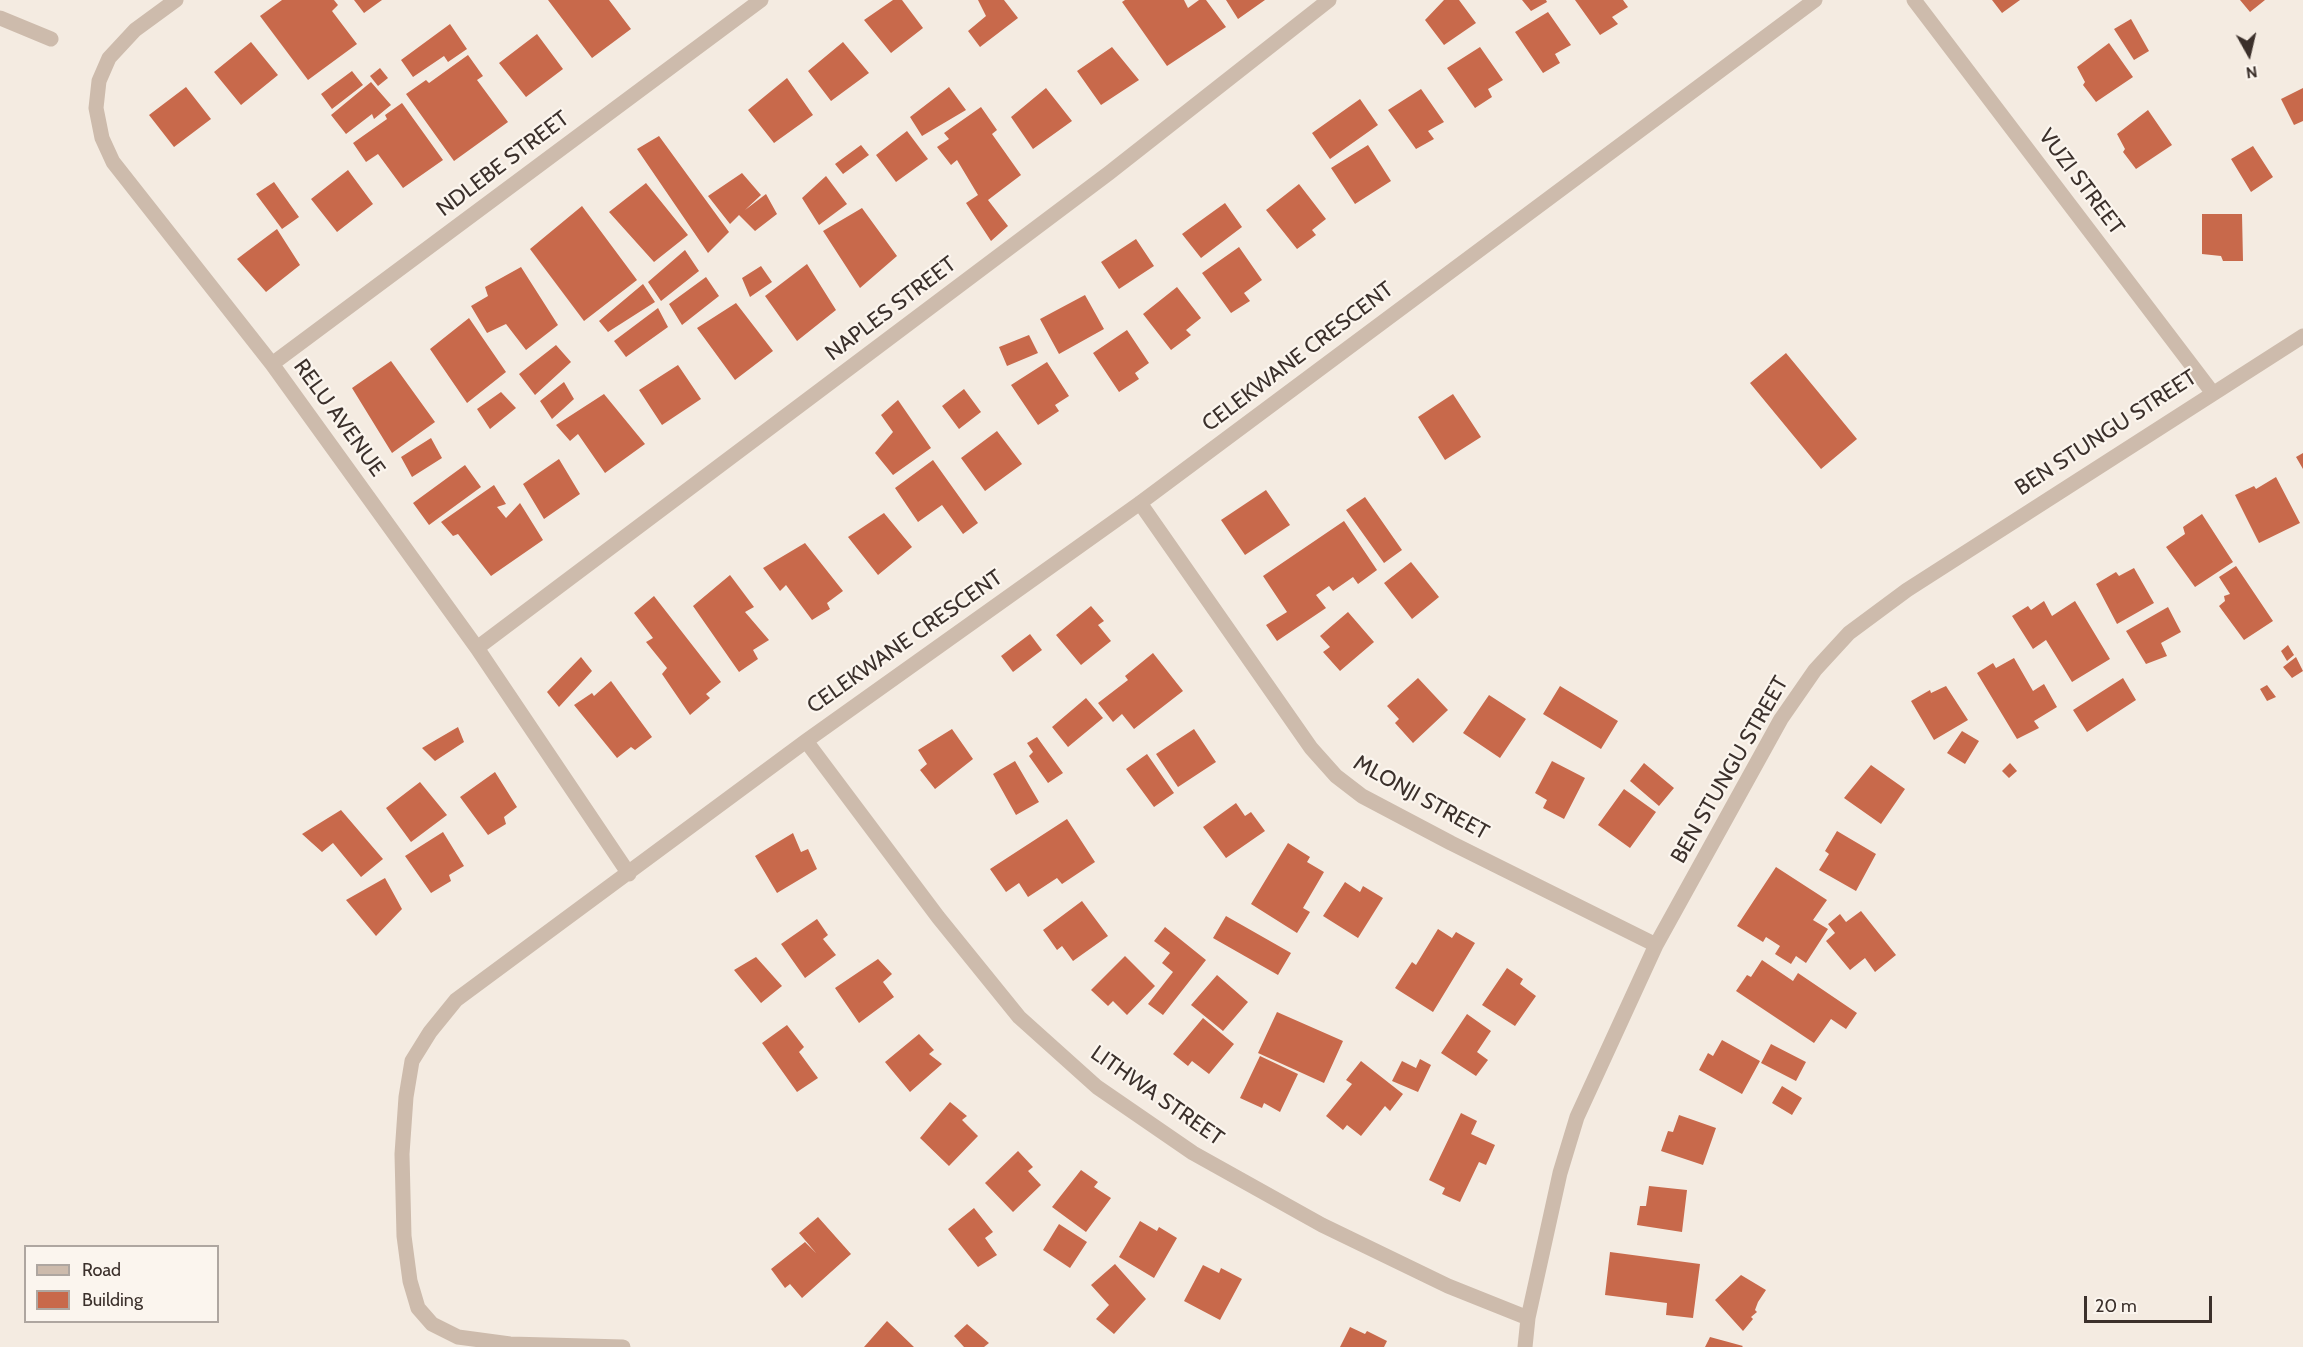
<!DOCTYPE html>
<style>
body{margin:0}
#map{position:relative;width:2303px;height:1347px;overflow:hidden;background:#f4ebe1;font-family:Cabin,sans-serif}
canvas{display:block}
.legend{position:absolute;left:24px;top:1245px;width:195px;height:78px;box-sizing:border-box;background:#fbf5ee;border:2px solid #aea6a0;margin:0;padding:8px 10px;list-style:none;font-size:18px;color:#3b302b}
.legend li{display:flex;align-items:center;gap:12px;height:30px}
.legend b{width:30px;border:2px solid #aea6a0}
.north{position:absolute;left:2219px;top:24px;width:60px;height:60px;-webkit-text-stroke:4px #fbf5ee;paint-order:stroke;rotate:172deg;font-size:16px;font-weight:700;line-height:24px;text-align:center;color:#3b302b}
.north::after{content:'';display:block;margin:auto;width:21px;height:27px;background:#3b302b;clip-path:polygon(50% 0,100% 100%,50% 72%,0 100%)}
.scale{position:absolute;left:2084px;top:1296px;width:128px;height:27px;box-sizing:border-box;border:3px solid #3b302b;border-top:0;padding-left:8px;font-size:18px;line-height:21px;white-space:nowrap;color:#3b302b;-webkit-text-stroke:4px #fbf5ee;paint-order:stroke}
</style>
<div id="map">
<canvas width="2303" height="1347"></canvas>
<ul class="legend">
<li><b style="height:8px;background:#cdbbac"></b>Road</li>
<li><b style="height:16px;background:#c8694b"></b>Building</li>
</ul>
<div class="north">N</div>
<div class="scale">20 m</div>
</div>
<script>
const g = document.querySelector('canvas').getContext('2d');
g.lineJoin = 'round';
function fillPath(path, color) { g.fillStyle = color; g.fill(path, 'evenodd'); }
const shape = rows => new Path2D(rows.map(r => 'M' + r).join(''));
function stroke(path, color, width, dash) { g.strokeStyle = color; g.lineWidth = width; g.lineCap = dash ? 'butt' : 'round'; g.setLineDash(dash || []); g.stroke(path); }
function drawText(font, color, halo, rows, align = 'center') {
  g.font = font + ' Cabin,sans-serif'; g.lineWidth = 4.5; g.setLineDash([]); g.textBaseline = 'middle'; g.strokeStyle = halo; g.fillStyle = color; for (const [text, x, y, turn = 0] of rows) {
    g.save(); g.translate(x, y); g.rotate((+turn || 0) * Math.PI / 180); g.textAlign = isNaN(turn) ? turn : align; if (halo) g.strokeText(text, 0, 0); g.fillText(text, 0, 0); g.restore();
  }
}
fillPath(shape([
 [282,0,334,0,338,5,332,11,357,44,308,80,260,16],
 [354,0,382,0,364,13],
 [548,0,609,0,631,29,592,58],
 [893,0,902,0,923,28,891,53,864,20],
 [978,0,1004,0,1018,18,980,47,968,31,986,16],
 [1125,0,1184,0,1188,8,1199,0,1206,0,1226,27,1167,66,1122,2],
 [1226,0,1265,0,1238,19],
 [1444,0,1459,0,1476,23,1444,45,1425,20],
 [1522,0,1546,0,1547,2,1531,11],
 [1575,0,1623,0,1628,7,1612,17,1618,24,1600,35],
 [1992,0,2020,0,2002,13],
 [2240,0,2265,0,2250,12],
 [1548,12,1571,45,1555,54,1560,63,1543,73,1515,32],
 [2131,19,2149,51,2134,60,2114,29],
 [450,24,467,49,448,62,444,56,413,77,401,60],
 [537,34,563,69,526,97,499,63],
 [251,42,278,75,241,105,214,72],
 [843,42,869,73,831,101,808,71],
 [2109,43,2133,77,2096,102,2083,85,2085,82,2077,67],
 [1112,47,1139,80,1101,105,1077,71],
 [1480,47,1503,80,1488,89,1492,97,1475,108,1447,68],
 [468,55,483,76,477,80,508,122,454,161,406,94,426,80,429,83],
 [380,68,388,78,378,86,370,76],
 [352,71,363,85,332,109,321,94],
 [787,78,813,115,774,143,748,110],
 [371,82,391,105,374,119,372,114,346,134,331,115],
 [186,87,211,119,174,147,149,115],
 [949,87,966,110,922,136,910,117],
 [1046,88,1072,121,1033,149,1011,117],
 [2303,88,2303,121,2294,125,2281,99],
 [1421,89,1444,122,1428,131,1434,139,1416,149,1388,110],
 [1360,99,1378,125,1330,159,1312,133],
 [402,103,443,160,403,188,378,154,366,162,353,143,387,119,385,115],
 [981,107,997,130,992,134,1021,175,988,200,1008,226,991,241,966,203,978,195,957,160,951,165,937,147,949,139,944,133],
 [2148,110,2172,145,2136,169,2123,152,2125,149,2117,134],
 [907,131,928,159,896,182,876,155],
 [659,136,729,232,708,253,637,149],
 [861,145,869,155,843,174,835,164],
 [1368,145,1391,181,1355,204,1331,168],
 [2253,146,2273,177,2251,192,2231,159],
 [348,170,373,204,337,232,311,199],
 [742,173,761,195,745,210,766,194,777,214,755,231,739,215,730,224,708,196],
 [826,176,847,204,819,225,802,198],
 [274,182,299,217,282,229,256,194],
 [646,183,688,235,654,262,609,212],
 [1299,184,1326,219,1312,230,1316,235,1297,249,1266,210],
 [1225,203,1242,227,1201,258,1182,234],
 [582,206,637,280,584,321,530,249],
 [862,208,897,256,860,288,823,231],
 [2202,214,2242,214,2243,261,2223,261,2221,256,2202,254],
 [277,229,300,265,266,292,237,259],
 [1136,239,1154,266,1119,289,1101,262],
 [1239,247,1262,280,1244,293,1250,301,1231,313,1202,273],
 [685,250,699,271,661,301,648,282],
 [807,264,836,310,797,341,765,296],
 [761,266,772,282,750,297,742,278],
 [521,267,558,325,526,350,506,324,487,333,471,306,488,296,485,287],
 [706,277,719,296,682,325,669,304],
 [643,284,655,302,608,332,599,321],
 [1177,287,1201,318,1186,330,1191,335,1171,350,1143,314],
 [1085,295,1104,329,1059,354,1040,319],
 [736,303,773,351,735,380,697,328],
 [658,308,668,327,626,357,614,341],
 [469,318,506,372,467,403,430,349],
 [1127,330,1149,363,1135,373,1139,379,1119,392,1093,353],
 [1029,335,1038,353,1007,366,999,347],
 [556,345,571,362,535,395,519,374],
 [1786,353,1857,439,1821,469,1750,383],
 [391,361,435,422,392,453,352,388],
 [1047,362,1069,396,1055,405,1059,411,1038,425,1011,385],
 [678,365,701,399,662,425,639,390],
 [564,382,574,399,552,419,540,401],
 [964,389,981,412,959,429,942,406],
 [501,392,516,408,490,429,477,409],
 [604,394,645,444,605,473,578,434,570,441,556,425],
 [1453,394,1481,437,1445,460,1418,417],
 [898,400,931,448,893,475,875,453,893,432,881,415],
 [997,431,1022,464,985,491,961,458],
 [431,438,442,458,412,477,401,457],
 [2303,453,2303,469,2296,457],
 [559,459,580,494,544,519,523,484],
 [933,460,978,523,963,534,942,505,918,522,895,488],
 [465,465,481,487,429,525,413,503],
 [2276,477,2300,523,2259,543,2235,495,2254,486,2256,489],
 [494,485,506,504,497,507,506,518,520,503,543,540,491,576,458,534,453,536,441,522],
 [1266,490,1290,525,1245,555,1221,520],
 [1365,497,1402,550,1384,563,1346,510],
 [884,513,912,547,878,575,848,537],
 [2202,514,2233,562,2195,587,2166,547,2185,534,2183,527],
 [1344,521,1377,570,1358,584,1353,577,1333,591,1329,586,1316,595,1326,608,1277,641,1266,625,1287,612,1263,576],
 [805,543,843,591,827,603,830,609,812,620,786,585,780,591,763,568],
 [1411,562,1439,597,1412,619,1384,583],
 [2236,566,2273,621,2244,640,2219,606,2225,601,2224,596,2230,594,2219,577],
 [2134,568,2154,603,2117,624,2096,584,2116,572,2119,576],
 [730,575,754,607,745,612,769,640,753,650,758,659,739,672,693,606],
 [654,596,721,682,706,694,710,698,690,715,662,674,667,668,646,642,653,638,634,613],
 [2044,601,2052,616,2075,601,2110,659,2072,682,2046,640,2033,649,2012,616,2028,606,2031,610],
 [1091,606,1104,621,1098,625,1111,641,1081,665,1056,635],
 [2168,607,2181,632,2161,643,2167,656,2146,664,2126,631],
 [1348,612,1374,642,1340,671,1323,652,1330,647,1320,636],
 [1030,634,1042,650,1013,672,1001,656],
 [2288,645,2294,655,2287,661,2281,651],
 [1153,653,1183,691,1134,729,1122,714,1113,722,1098,703,1128,680,1125,676],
 [581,657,592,671,559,707,547,692],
 [2296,657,2303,671,2292,678,2283,667],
 [2014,658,2033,691,2044,684,2057,707,2034,721,2039,728,2017,739,1977,673,1993,663,1996,668],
 [1418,678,1448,710,1413,743,1395,723,1399,719,1387,706],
 [2123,678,2136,700,2087,732,2073,710],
 [611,681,652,737,635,750,631,747,617,758,574,705,592,693,594,696],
 [2267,685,2276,697,2267,701,2260,689],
 [1560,686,1618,721,1601,749,1543,714],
 [1946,686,1968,720,1934,740,1911,701,1930,690,1931,693],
 [1489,695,1526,719,1500,758,1463,733],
 [1086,698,1103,718,1068,747,1052,727],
 [458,727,464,742,435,761,422,748],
 [952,729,973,759,935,789,920,770,927,764,918,750],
 [1194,729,1216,762,1178,787,1156,754],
 [1962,731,1979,741,1965,764,1947,753],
 [1037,737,1063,773,1048,783,1029,756,1033,752,1027,743],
 [1147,754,1174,793,1154,807,1126,769],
 [1015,761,1039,802,1016,815,993,774],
 [1552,761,1585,778,1564,819,1543,808,1547,800,1535,793],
 [1644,763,1674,788,1659,806,1630,781],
 [2010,763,2017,771,2009,778,2002,771],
 [1871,765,1905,789,1881,824,1844,798],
 [495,772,517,807,504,817,506,824,488,835,460,797],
 [420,782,447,815,411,842,386,808],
 [1624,789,1656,812,1630,848,1598,825],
 [1236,803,1245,816,1251,812,1265,831,1226,858,1203,827],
 [341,810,383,859,361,877,333,843,322,852,302,834],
 [1067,819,1095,862,1062,884,1057,878,1028,897,1019,883,1006,892,990,869],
 [1837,831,1876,854,1856,891,1819,870,1829,854,1825,851],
 [443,832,464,866,449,875,451,881,431,893,405,856],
 [793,833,801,852,808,849,817,869,777,893,755,856],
 [1288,843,1310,857,1307,862,1324,872,1303,908,1310,912,1297,933,1251,904],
 [1776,867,1827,900,1813,920,1828,929,1806,963,1796,956,1791,964,1775,954,1780,946,1766,937,1763,942,1737,926],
 [385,878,402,909,376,936,346,900],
 [1345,882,1360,892,1363,886,1383,898,1358,938,1323,916],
 [1082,901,1108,936,1073,961,1062,946,1057,950,1043,930],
 [1861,911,1896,955,1875,972,1865,958,1850,970,1826,941,1835,933,1828,924,1840,914,1846,922],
 [1226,916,1291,953,1278,975,1213,938],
 [817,919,828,935,823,939,836,955,805,978,781,944],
 [1165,927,1206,960,1163,1015,1148,1004,1173,972,1162,963,1170,953,1154,941],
 [1438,929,1452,938,1456,932,1475,943,1433,1012,1395,988,1412,962,1416,965],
 [1125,956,1155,986,1127,1015,1113,1001,1108,1006,1091,990],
 [756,957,782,986,761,1003,734,970],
 [878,959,892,974,883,982,894,997,859,1023,835,988],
 [1762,960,1793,981,1798,973,1857,1013,1846,1029,1831,1019,1814,1043,1736,991,1747,975,1751,977],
 [1507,968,1523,979,1520,984,1536,996,1515,1026,1482,1005],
 [1217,975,1248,1002,1223,1031,1191,1005],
 [1277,1012,1343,1041,1324,1083,1258,1053],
 [1467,1014,1491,1031,1477,1052,1488,1060,1476,1076,1441,1053],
 [1203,1018,1234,1044,1209,1074,1192,1061,1188,1066,1173,1054],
 [787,1025,804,1047,799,1052,818,1078,797,1092,762,1043],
 [919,1034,934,1050,929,1054,942,1064,910,1092,885,1062],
 [1722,1040,1760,1061,1742,1094,1699,1070,1708,1053,1713,1056],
 [1771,1044,1806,1062,1796,1081,1761,1063],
 [1260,1056,1298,1074,1280,1112,1264,1103,1262,1108,1240,1098],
 [1420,1059,1431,1065,1418,1092,1392,1081,1402,1061,1416,1068],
 [1361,1061,1403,1094,1390,1111,1385,1106,1361,1136,1347,1125,1343,1130,1326,1116,1352,1084,1346,1080],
 [1782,1086,1802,1098,1792,1115,1772,1103],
 [950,1102,967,1116,962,1120,978,1136,949,1166,920,1138],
 [1461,1113,1477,1121,1471,1134,1495,1145,1486,1165,1479,1162,1460,1202,1442,1194,1445,1188,1429,1180],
 [1679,1115,1716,1128,1703,1165,1661,1151,1668,1131,1673,1132],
 [1018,1151,1033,1167,1028,1171,1041,1185,1013,1212,985,1183],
 [1081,1170,1098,1182,1094,1187,1111,1198,1086,1232,1052,1207],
 [1649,1186,1687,1190,1682,1232,1637,1225,1640,1206,1646,1206],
 [974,1208,993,1232,985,1238,997,1255,978,1267,948,1229],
 [818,1217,851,1254,802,1298,790,1284,785,1288,771,1269,805,1242,816,1253,799,1233],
 [1140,1221,1157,1231,1159,1227,1177,1238,1154,1278,1119,1257],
 [1059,1224,1087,1242,1070,1268,1043,1250],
 [1610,1252,1700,1264,1693,1318,1666,1315,1667,1303,1605,1295],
 [1115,1264,1146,1299,1114,1334,1096,1319,1109,1305,1091,1285],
 [1203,1265,1219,1273,1221,1268,1242,1279,1220,1320,1184,1301],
 [1741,1275,1766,1290,1758,1302,1755,1310,1757,1312,1751,1317,1753,1319,1743,1331,1715,1300],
 [887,1321,914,1347,864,1347],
 [967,1324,989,1343,984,1347,964,1347,954,1336],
 [1350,1327,1365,1334,1367,1331,1387,1341,1384,1347,1340,1347],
 [1710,1337,1743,1346,1742,1347,1705,1347]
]), '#c8694b');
stroke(shape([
 [176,0,135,30,109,58,99,81,96,108,102,138,113,162,272,364,477,648,629,874],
 [1914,0,2212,392],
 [0,18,51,39],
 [272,364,761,0],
 [1140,503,1311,748,1336,776,1362,796,1451,843,1656,945],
 [477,648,1109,173,1329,0],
 [806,741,938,917,1019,1017,1097,1087,1193,1153,1322,1225,1448,1286,1528,1318],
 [623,1347,510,1344,458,1337,432,1324,418,1308,410,1281,404,1236,402,1154,406,1097,412,1061,430,1032,456,1000,806,741,1140,503,1815,0],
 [1525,1347,1528,1318,1560,1173,1577,1117,1656,945,1781,719,1815,670,1849,633,1907,590,2303,336]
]), '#cdbbac', 15);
drawText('22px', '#3b302b', '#fbf5ee', [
 ["NDLEBE STREET",503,164,-37],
 ["VUZI STREET",2081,182,53],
 ["NAPLES STREET",891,309,-37],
 ["CELEKWANE CRESCENT",1298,357,-37],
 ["RELU AVENUE",339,418,54],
 ["BEN STUNGU STREET",2106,433,-33],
 ["CELEKWANE CRESCENT",905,642,-35],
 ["BEN STUNGU STREET",1730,770,-60],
 ["MLONJI STREET",1421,798,29],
 ["LITHWA STREET",1157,1096,35]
]);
</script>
